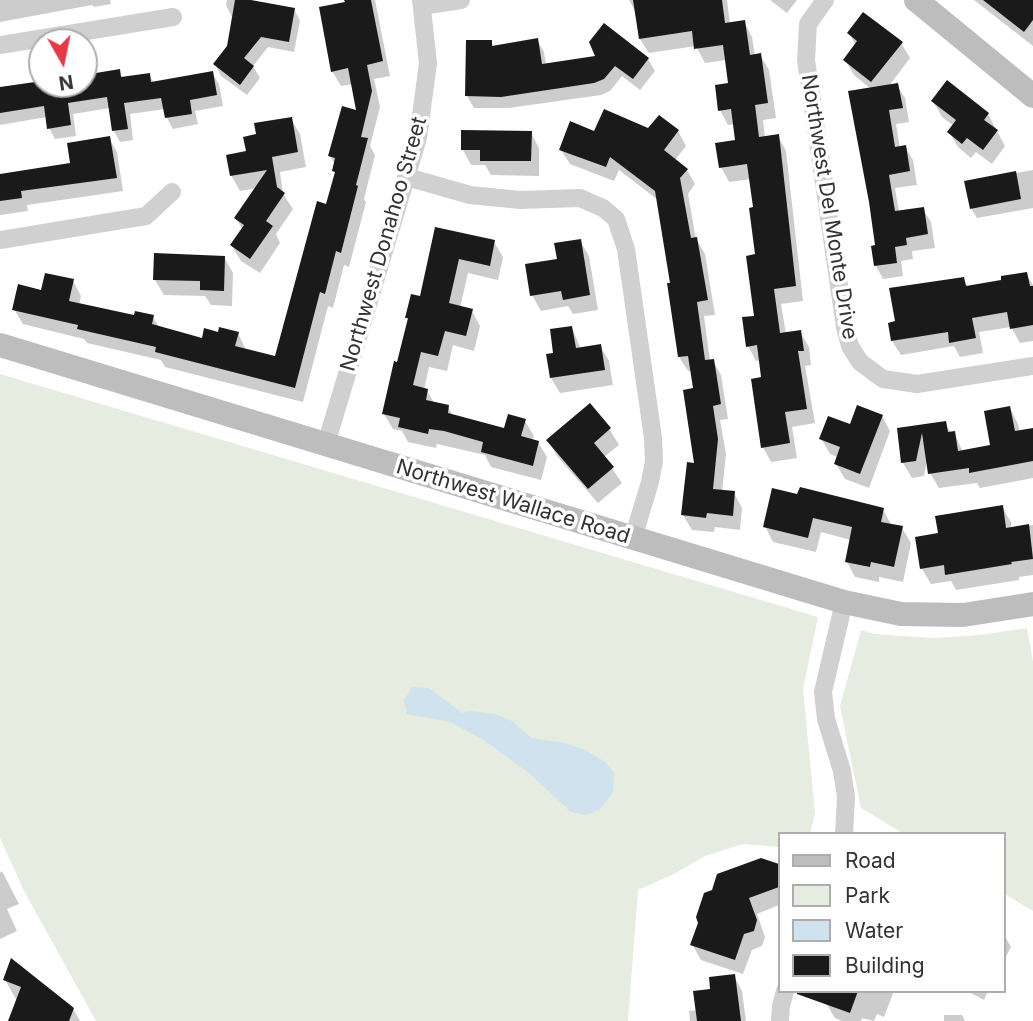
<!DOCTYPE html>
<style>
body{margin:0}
#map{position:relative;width:1033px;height:1021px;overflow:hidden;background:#fff;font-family:Inter,sans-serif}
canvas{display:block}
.legend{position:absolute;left:778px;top:832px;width:228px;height:161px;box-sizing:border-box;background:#fff;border:2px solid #adadad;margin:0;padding:9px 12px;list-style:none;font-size:21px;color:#333}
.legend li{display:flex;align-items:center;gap:14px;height:35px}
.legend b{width:35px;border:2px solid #adadad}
.north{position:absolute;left:28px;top:28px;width:70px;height:70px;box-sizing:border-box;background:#fff;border:2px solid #adadad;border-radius:50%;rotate:171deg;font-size:19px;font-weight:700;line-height:28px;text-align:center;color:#333}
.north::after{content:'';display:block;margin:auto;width:24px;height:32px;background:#e63946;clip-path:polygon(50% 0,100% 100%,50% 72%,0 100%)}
</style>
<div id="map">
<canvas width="1033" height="1021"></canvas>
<ul class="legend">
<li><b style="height:9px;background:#bdbdbd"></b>Road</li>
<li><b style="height:19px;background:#e6ecdf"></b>Park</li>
<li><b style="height:19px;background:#cfe2ee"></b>Water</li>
<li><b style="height:19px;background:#1a1a1a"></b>Building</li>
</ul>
<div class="north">N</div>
</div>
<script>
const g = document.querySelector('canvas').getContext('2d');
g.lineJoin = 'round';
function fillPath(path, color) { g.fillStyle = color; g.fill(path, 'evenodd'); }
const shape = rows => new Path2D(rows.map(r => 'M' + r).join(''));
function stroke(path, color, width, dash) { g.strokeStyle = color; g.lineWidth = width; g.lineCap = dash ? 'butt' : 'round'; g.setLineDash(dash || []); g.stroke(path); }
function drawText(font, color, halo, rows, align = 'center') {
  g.font = font + ' Inter,sans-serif'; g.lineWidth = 7; g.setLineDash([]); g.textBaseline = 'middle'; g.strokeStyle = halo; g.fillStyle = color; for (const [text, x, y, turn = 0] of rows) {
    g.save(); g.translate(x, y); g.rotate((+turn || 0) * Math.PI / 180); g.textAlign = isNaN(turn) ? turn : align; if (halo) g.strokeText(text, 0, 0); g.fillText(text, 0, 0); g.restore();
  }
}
fillPath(shape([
 [0,374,818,617,803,689,815,813,810,834,779,834,779,847,743,844,705,856,676,873,638,890,628,1021,96,1021,24,891,0,838],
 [1027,628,1033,662,1033,911,1003,893,1003,834,904,834,861,808,840,706,861,630,874,634,934,638,980,635]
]), '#e6ecdf');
fillPath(shape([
 [412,687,429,688,462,713,471,711,495,714,512,721,531,738,565,743,587,751,605,762,614,773,613,792,600,809,586,815,571,812,529,773,484,740,450,722,407,714,404,700]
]), '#cfe2ee');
fillPath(shape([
 [0,0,110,0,111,4,94,7,92,5,0,22],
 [227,0,252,0,252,2,294,9,300,21,294,52,268,47,253,66,260,78,247,95,221,76,215,64,229,46,232,17,226,5],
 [346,0,375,0,390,76,374,79,380,107,370,146,375,155,364,199,366,202,349,267,344,265,333,308,328,306,303,402,165,367,161,360,87,343,84,339,23,324,14,309,43,292,73,281,81,296,79,305,135,317,153,317,159,327,203,340,219,334,238,333,246,350,276,358,336,175,334,171,335,164,330,156,358,112,353,84,341,86,332,71],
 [629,0,727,0,730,24,744,22,752,37,755,56,760,55,769,70,776,118,763,120,765,138,778,136,786,151,803,301,781,304,786,334,800,332,809,347,811,365,805,366,815,423,792,427,797,458,771,462,763,447,761,360,756,361,748,346,756,317,757,256,755,208,751,179,729,182,721,167,737,141,735,124,728,125,720,110,730,84,727,60,705,63,696,46,649,53,640,39,635,11],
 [770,0,797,0,787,13],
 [974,0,1033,0,1033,46],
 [849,33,901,43,910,58,889,86,897,85,905,98,909,122,896,124,900,148,905,147,913,160,917,185,895,188,899,212,923,209,931,222,935,248,912,251,913,259,901,261,903,276,883,279,876,266,877,247,871,89,854,75,845,60,856,46],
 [537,40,544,52,546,65,598,58,648,59,655,71,640,90,622,76,610,91,601,95,509,108,474,108,467,96,491,42,494,47],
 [119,71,123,79,149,75,154,83,212,73,219,84,223,106,195,111,198,124,173,129,167,118,165,109,130,114,133,140,120,142,114,131,110,108,73,114,76,136,55,139,49,128,47,117,0,125,0,88,42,82,42,84,84,84,84,76],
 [933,101,988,114,1005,146,992,164,976,152,971,158,958,147,949,132,954,126,942,117],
 [291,119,300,134,306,167,280,172,283,194,293,209,276,234,280,243,260,273,241,261,232,246,243,230,236,219,257,188,240,191,231,175,258,136],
 [649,130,678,131,686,146,675,160,687,170,695,184,688,194,696,239,705,254,715,315,704,316,710,361,713,361,721,375,728,419,720,420,726,454,722,492,734,493,742,508,740,530,715,527,714,532,692,530,683,515,697,465,695,390,692,371,688,371,679,357,669,285,672,284,658,200,619,170,614,181,570,164,561,150,595,133],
 [463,132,531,133,539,148,539,176,491,175,485,165,471,165,463,150],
 [109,138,117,152,123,191,27,205,28,211,0,215,0,176,72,164],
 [1033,170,1033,208,977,218,971,208,966,182],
 [436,229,494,242,503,257,498,280,468,273,460,308,472,311,480,326,474,351,453,345,447,371,429,367,424,390,427,390,434,403,448,407,454,417,506,430,525,421,534,436,532,441,538,442,547,457,541,480,491,467,485,455,437,444,436,448,408,442,402,431,393,429,384,414,409,321,407,318,421,298],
 [580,241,589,256,598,310,573,314,568,306,541,311,532,295,559,260],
 [224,257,233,273,232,306,211,305,205,296,164,295,155,280],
 [1026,274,1033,285,1033,341,1020,343,1011,327,979,332,983,353,960,357,954,346,901,355,892,341,897,323,963,279,969,288,1003,282],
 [572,328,581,349,600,346,609,361,613,385,560,393,551,378,555,354],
 [590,406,610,430,619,445,604,457,622,483,598,503,557,456,549,441],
 [1010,408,1018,424,1020,432,1033,430,1033,478,980,488,977,483,939,488,930,473,927,460,924,476,912,478,903,463,899,429,945,423,951,433,954,433,963,452,992,447],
 [882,416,890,431,869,488,845,479,836,464,838,457,830,454,821,438],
 [773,490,883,510,892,526,902,528,911,543,903,582,879,577,879,582,855,577,847,562,851,540,821,532,816,552,773,542,765,526],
 [1002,507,1011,522,1011,528,1033,525,1033,575,1019,577,1019,580,956,590,951,581,931,584,922,569,917,539,940,535],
 [777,865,779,869,779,905,757,914,765,937,762,946,752,950,743,974,701,960,692,944],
 [2,871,19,904,7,909,17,931,0,939,0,873],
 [1003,933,1011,947,1003,962],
 [734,976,742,991,746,1021,690,1021,689,1011,698,1010,712,991],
 [5,980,73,1009,80,1021,10,1021,17,1001],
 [830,991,894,991,884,1017,877,1014,874,1021,862,1018,861,1021,842,1021,835,1018,826,1003],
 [967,991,988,991,984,1000],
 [944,1015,962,1015,965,1021,944,1021]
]), '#0003');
fillPath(shape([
 [235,0,251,0,295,8,289,42,261,37,244,58,254,66,240,85,213,64,227,46],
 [344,0,371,0,383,61,367,65,372,91,361,137,368,138,356,185,358,186,341,253,336,251,325,294,320,292,295,388,155,352,156,347,77,329,78,325,12,310,18,284,41,290,45,273,74,279,69,301,134,315,135,311,154,315,152,324,202,338,204,328,218,332,219,327,239,332,235,346,275,356,317,201,326,204,335,172,332,171,335,158,328,156,342,106,356,110,348,68,331,72,319,7,345,2],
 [633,0,722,0,725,23,745,20,750,55,761,53,768,103,755,105,759,137,779,134,796,286,774,289,780,333,801,330,804,351,798,351,807,409,785,412,790,443,761,448,751,379,761,377,757,345,746,347,742,317,754,316,746,256,755,254,749,208,753,207,747,164,719,168,715,143,735,140,731,109,718,111,715,85,728,83,723,45,694,49,692,31,639,39],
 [983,0,1033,0,1033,20,1024,32],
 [863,12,903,42,871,82,843,60,857,41,847,33],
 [604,23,649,58,633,79,615,66,604,79,594,83,501,97,465,96,466,40,492,40,492,46,538,38,542,64,595,56,589,42],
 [120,69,121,77,150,73,151,82,213,71,217,95,190,100,192,114,165,118,161,98,124,103,128,129,112,131,107,97,68,103,71,125,47,129,44,106,0,113,0,87,42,81,42,84,84,84,84,75],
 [947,80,989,113,984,120,998,130,983,150,967,138,962,144,947,132,956,120,931,101],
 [898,83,903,108,889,110,895,147,906,145,910,171,889,175,895,211,924,207,928,234,906,238,907,245,895,247,897,263,874,266,871,246,875,245,869,202,848,91],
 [604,109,648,128,659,115,679,130,664,150,688,169,680,178,691,238,697,237,708,300,697,302,705,360,714,359,721,404,713,406,718,439,713,489,735,491,733,516,707,513,706,518,681,515,687,462,694,463,683,390,693,388,688,356,678,357,667,283,670,283,655,191,610,157,606,167,559,150,570,121,594,131],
 [292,117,298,152,272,157,277,187,285,193,266,221,273,226,250,259,230,245,244,225,234,218,267,170,230,176,226,155,246,151,243,137,256,134,254,123],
 [461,130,532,131,531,161,480,161,480,150,461,150],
 [110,136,117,178,21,191,22,198,0,201,0,174,70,163,67,143],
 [1016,171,1021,199,970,209,964,181],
 [435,227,495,240,490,266,459,259,449,303,473,309,466,336,445,331,438,356,421,352,413,385,428,389,426,400,449,405,448,413,504,428,508,414,526,419,521,436,539,441,533,466,481,452,483,442,444,431,429,429,428,434,398,427,400,418,382,414,394,361,397,362,408,318,405,318,411,294,420,296],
 [581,239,590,295,563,300,561,291,530,296,525,264,557,259,554,243],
 [154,253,225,256,224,291,200,290,200,281,153,280],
 [1027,272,1030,286,1033,286,1033,325,1010,329,1007,312,972,318,976,338,949,343,948,332,891,341,888,323,895,321,889,288,964,277,966,286,1001,280,1001,276],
 [572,326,576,348,601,344,605,370,550,378,546,354,553,353,550,329],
 [590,403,611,428,594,443,614,467,588,489,546,440],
 [857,405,883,415,860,474,834,464,840,447,819,439,828,416,850,424],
 [1010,406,1015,431,1033,428,1033,461,969,473,969,468,928,474,922,433,916,461,901,463,897,428,946,421,948,432,955,431,958,451,990,445,984,411],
 [800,487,884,508,881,522,903,526,894,567,871,562,870,567,845,562,852,527,813,518,808,538,763,527,772,488,797,494],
 [1003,505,1006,528,1029,524,1033,559,1011,562,1012,564,945,575,944,565,920,569,915,537,938,533,935,516],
 [761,858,779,864,779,887,749,898,757,920,754,931,744,934,735,960,690,945,698,923,696,917,704,893,712,890,717,874],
 [11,958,74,1008,69,1021,8,1021,21,987,3,980],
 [735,974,741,1021,697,1021,693,991,710,989,709,977],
 [797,991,858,991,850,1013,797,994]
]), '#1a1a1a');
stroke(shape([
 [825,0,808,24,806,60,845,327,850,346,860,362,883,379,917,384,1033,366],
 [422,6,461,0],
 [0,45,173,17],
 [407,177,470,195,520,200,580,198,603,208,616,219,626,249,653,438,654,461,650,482,633,538],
 [0,240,146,216,172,192],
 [326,444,418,138,428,63,421,0],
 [844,602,823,692,826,719,842,771,846,797,844,834],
 [780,1021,781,1006,785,991]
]), '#d0d0d0', 18);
stroke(shape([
 [916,0,1033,96],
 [0,345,844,602,901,614,963,615,1033,604]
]), '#bdbdbd', 24);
drawText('21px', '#333', '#fff', [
 ["Northwest Del Monte Drive",829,207,81],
 ["Northwest Donahoo Street",384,244,-74],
 ["Northwest Wallace Road",513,502,17]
]);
</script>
